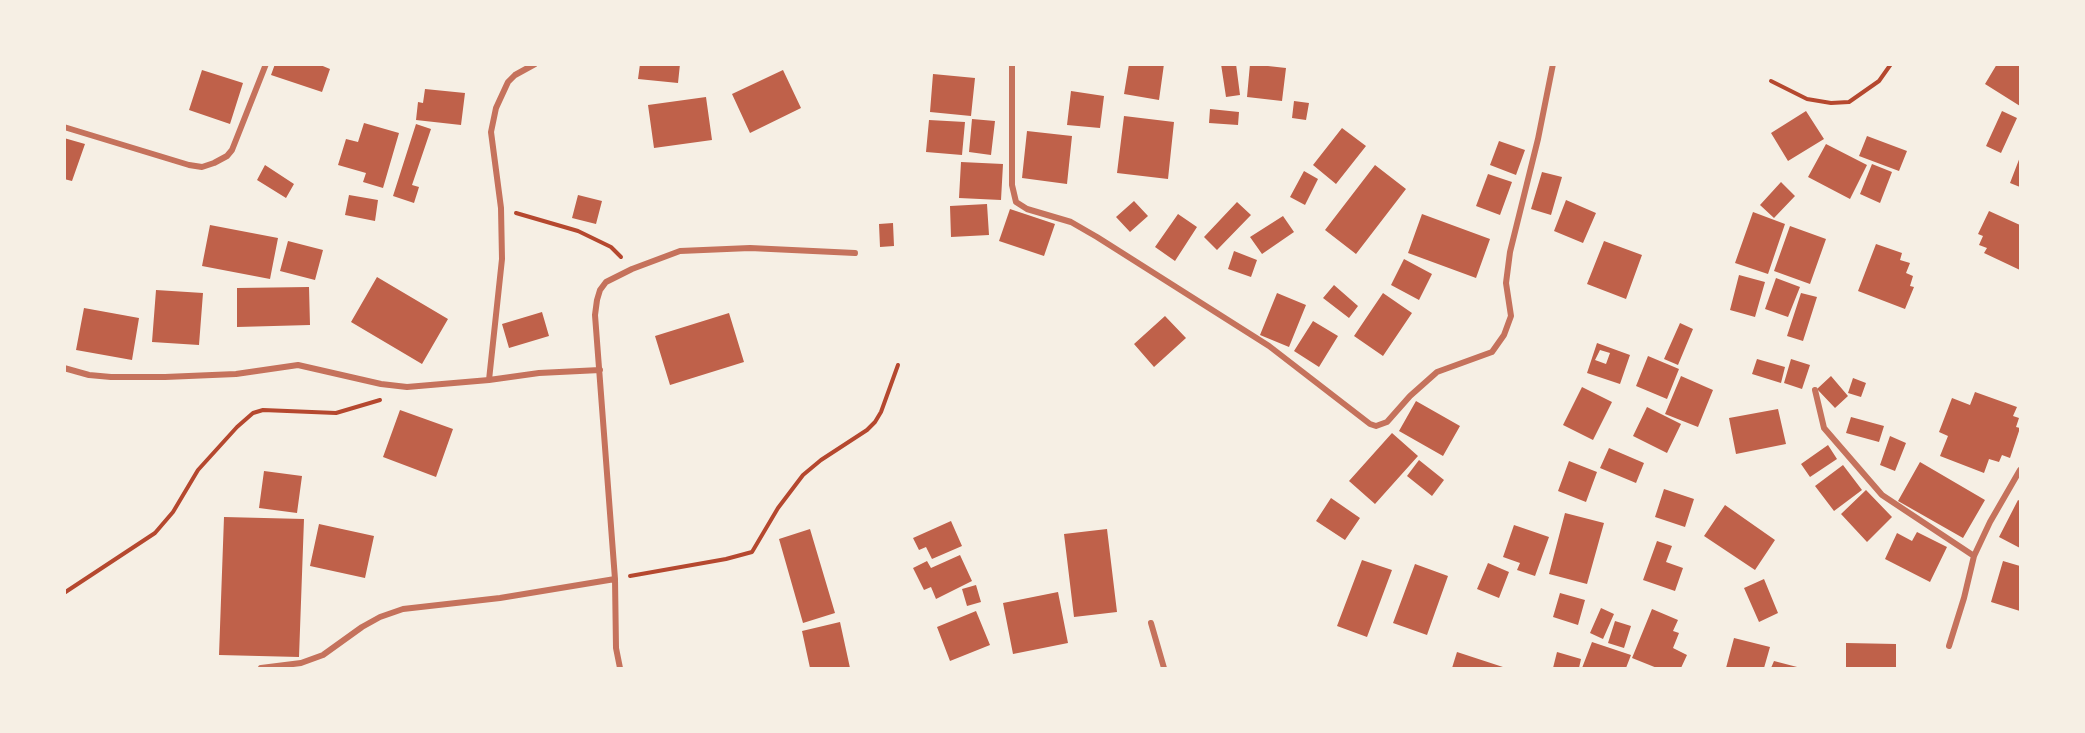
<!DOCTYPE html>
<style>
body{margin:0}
#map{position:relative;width:2085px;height:733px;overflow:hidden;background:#f6efe4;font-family:"Titillium Web",sans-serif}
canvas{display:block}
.frame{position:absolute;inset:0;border:66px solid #f6efe4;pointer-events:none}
</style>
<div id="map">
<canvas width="2085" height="733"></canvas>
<div class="frame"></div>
</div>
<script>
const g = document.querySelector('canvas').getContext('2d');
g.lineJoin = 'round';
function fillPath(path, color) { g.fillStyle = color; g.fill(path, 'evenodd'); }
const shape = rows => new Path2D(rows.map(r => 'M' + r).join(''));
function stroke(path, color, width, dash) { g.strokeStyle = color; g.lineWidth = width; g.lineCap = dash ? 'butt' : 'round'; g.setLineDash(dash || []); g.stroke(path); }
fillPath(shape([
 [275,64,318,64,330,69,322,92,271,75],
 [640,64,680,64,678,83,638,79],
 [1129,64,1164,64,1159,100,1124,94],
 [1221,64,1236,64,1240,95,1226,97],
 [1250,64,1286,68,1282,101,1247,97],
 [1997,64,2020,64,2020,106,1985,84],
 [202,70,243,83,230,124,189,110],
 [783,70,801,108,750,133,732,94],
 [933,74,975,78,971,116,930,112],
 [425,89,465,93,461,125,416,120,418,102,423,103],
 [1071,91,1104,96,1100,128,1067,125],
 [706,97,712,140,654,148,648,105],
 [1294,101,1309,103,1306,120,1292,118],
 [1210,109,1239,112,1238,125,1209,123],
 [1806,111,1824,139,1788,161,1771,133],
 [2002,111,2017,118,2001,153,1986,146],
 [1124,116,1174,122,1168,179,1117,173],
 [972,119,995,121,991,155,969,152],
 [929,120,965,122,962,155,926,152],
 [364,123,399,133,383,188,363,182,366,173,338,165,346,139,358,142],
 [416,124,431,129,412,185,419,187,414,203,393,196],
 [1342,128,1366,146,1336,184,1313,165],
 [1027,131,1072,136,1067,184,1022,178],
 [1867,136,1907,151,1899,171,1859,156],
 [64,138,85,144,72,181,64,179],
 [1499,141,1525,150,1516,175,1490,165],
 [1826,144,1867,165,1850,199,1808,177],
 [2020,157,2020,187,2010,183],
 [961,162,1003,164,1001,200,959,198],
 [1872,164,1892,172,1880,203,1860,194],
 [265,165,294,184,286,198,257,180],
 [1375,165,1406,189,1356,254,1325,230],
 [1304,171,1318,179,1305,205,1290,197],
 [1542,172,1562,177,1551,215,1531,209],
 [1488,174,1512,182,1500,215,1476,206],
 [1781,182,1795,196,1774,218,1760,205],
 [349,195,378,200,375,221,345,215],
 [578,195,602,201,596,224,572,218],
 [1566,200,1596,213,1583,243,1554,231],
 [1134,201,1148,216,1130,232,1116,217],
 [1237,202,1251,215,1217,250,1204,237],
 [987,204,989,235,951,237,950,206],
 [1010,209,1055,224,1044,256,999,241],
 [1989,211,2020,225,2020,270,1984,253,1987,248,1979,245,1983,236,1978,234],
 [1753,212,1785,224,1768,274,1735,263],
 [1178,214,1197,227,1175,261,1155,247],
 [1422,214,1490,239,1476,278,1408,253],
 [1283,216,1294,232,1262,254,1250,237],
 [893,223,894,246,880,247,879,224],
 [210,225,278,238,270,279,202,266],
 [1790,226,1826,239,1810,284,1774,271],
 [288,241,323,250,315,280,280,271],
 [1604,241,1642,255,1626,299,1587,284],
 [1876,244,1902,253,1900,260,1910,263,1906,273,1913,276,1910,286,1914,287,1905,309,1858,291],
 [1234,251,1257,260,1251,277,1228,269],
 [1404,259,1432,274,1419,300,1391,285],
 [1739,275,1765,282,1755,317,1730,310],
 [377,277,448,319,422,364,351,322],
 [1776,278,1800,287,1788,317,1765,309],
 [1334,285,1358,306,1349,318,1323,298],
 [309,287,310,325,237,327,237,288],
 [156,290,203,293,199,345,152,342],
 [1277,293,1306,305,1289,347,1260,335],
 [1383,293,1412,313,1383,356,1354,336],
 [1801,293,1817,297,1803,341,1787,336],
 [84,308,139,318,132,360,76,350],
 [542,312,549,336,509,348,502,324],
 [729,313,744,362,670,385,655,336],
 [1165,316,1186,338,1154,367,1134,344],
 [1313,321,1338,336,1319,367,1294,351],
 [1680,323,1693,329,1678,365,1664,359],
 [1597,343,1630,355,1620,384,1587,373],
 [1600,350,1610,353,1606,364,1595,360],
 [1648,356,1679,369,1667,399,1636,386],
 [1757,359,1785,367,1781,383,1752,374],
 [1791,359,1810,365,1802,389,1784,383],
 [1681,376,1713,390,1698,427,1665,414],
 [1831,376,1848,396,1835,408,1817,389],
 [1853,378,1866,383,1861,397,1848,393],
 [1582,387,1612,402,1593,440,1563,425],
 [1975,392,2017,407,2013,416,2019,418,2016,427,2020,428,2010,458,2002,455,1999,462,1989,459,1984,473,1940,456,1948,436,1939,432,1952,398,1970,405],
 [1416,401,1460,426,1443,456,1399,431],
 [1647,407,1681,424,1667,453,1633,436],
 [1778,409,1786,444,1736,454,1729,418],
 [400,410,453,429,436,477,383,457],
 [1851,417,1884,426,1879,442,1846,433],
 [1392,433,1418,456,1375,504,1349,481],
 [1890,436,1906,443,1895,471,1880,465],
 [1828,445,1837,459,1810,477,1801,464],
 [1609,448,1644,463,1636,483,1600,468],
 [1419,460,1444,480,1432,496,1407,476],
 [1569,461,1597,472,1586,502,1558,491],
 [1920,462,1985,500,1963,538,1898,501],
 [1843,465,1862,490,1834,511,1815,486],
 [264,471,302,476,297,513,259,508],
 [1664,489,1694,499,1685,527,1655,517],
 [1866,490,1892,517,1867,542,1841,514],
 [1331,498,1360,518,1345,540,1316,521],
 [2018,500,2020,501,2020,548,1999,537],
 [1725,505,1775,540,1755,570,1704,536],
 [1565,513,1604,523,1587,584,1549,574],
 [224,517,304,519,299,657,219,655],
 [951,521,962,546,932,559,926,547,919,550,913,538],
 [319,524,374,536,365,578,310,566],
 [1514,525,1549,537,1535,576,1517,570,1520,563,1503,557],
 [810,529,835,613,803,623,779,539],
 [1107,529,1117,612,1074,617,1064,534],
 [1917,532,1947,547,1930,582,1885,559,1897,533,1912,541],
 [1657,541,1672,546,1666,562,1683,568,1675,591,1643,580],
 [960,555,972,581,936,599,931,587,924,590,913,568,927,561,931,568],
 [1362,560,1392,570,1367,637,1337,626],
 [2003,561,2020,566,2020,611,1991,602],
 [1488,563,1509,572,1499,598,1477,589],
 [1415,564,1448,576,1427,635,1393,623],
 [1764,579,1778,613,1759,622,1744,588],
 [976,585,981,602,967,606,962,589],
 [1058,592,1068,643,1013,654,1003,603],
 [1560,593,1585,600,1578,625,1553,617],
 [1601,608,1614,614,1603,639,1590,633],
 [1652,609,1678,620,1673,631,1679,633,1673,648,1687,655,1681,668,1657,668,1632,658],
 [976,611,990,645,950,661,937,627],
 [1615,621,1631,626,1624,648,1608,643],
 [840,622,850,668,810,668,802,631],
 [1734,638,1770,647,1764,668,1726,668],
 [1592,642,1631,655,1626,668,1582,668],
 [1846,643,1896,644,1896,668,1846,668],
 [1457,652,1506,668,1452,668],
 [1557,652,1581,659,1579,668,1553,668],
 [1774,661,1801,668,1771,668]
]), '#bf614a');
stroke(shape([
 [1771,81,1807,99,1831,103,1849,102,1879,81,1891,64],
 [516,213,578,231,611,247,621,257],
 [630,576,726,559,752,552,778,508,803,475,821,460,867,430,875,422,881,412,898,365],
 [64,593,155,533,173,512,198,470,237,427,253,413,263,410,336,413,380,400]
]), '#b5482f', 4);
stroke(shape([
 [1012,64,1012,185,1016,202,1027,209,1071,222,1097,237,1269,346,1370,424,1376,426,1387,422,1410,396,1437,372,1492,352,1504,335,1511,316,1506,283,1510,252,1538,139,1553,64],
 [64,127,189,165,202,167,214,163,227,156,232,150,266,64],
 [64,368,89,375,111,377,165,377,236,374,298,365,381,384,407,387,489,380,539,373,600,370],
 [489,380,502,259,501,208,491,132,496,108,508,82,515,75,535,64],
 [1815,390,1824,428,1882,495,1974,556],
 [1151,623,1164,668],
 [1949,646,1964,598,1974,556,1990,522,2020,470],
 [261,668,301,663,323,655,362,627,380,617,403,609,500,598,615,579],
 [620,668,616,648,615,579,595,315,597,300,600,290,606,282,632,269,680,251,750,248,855,253]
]), '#c5725c', 6);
</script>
